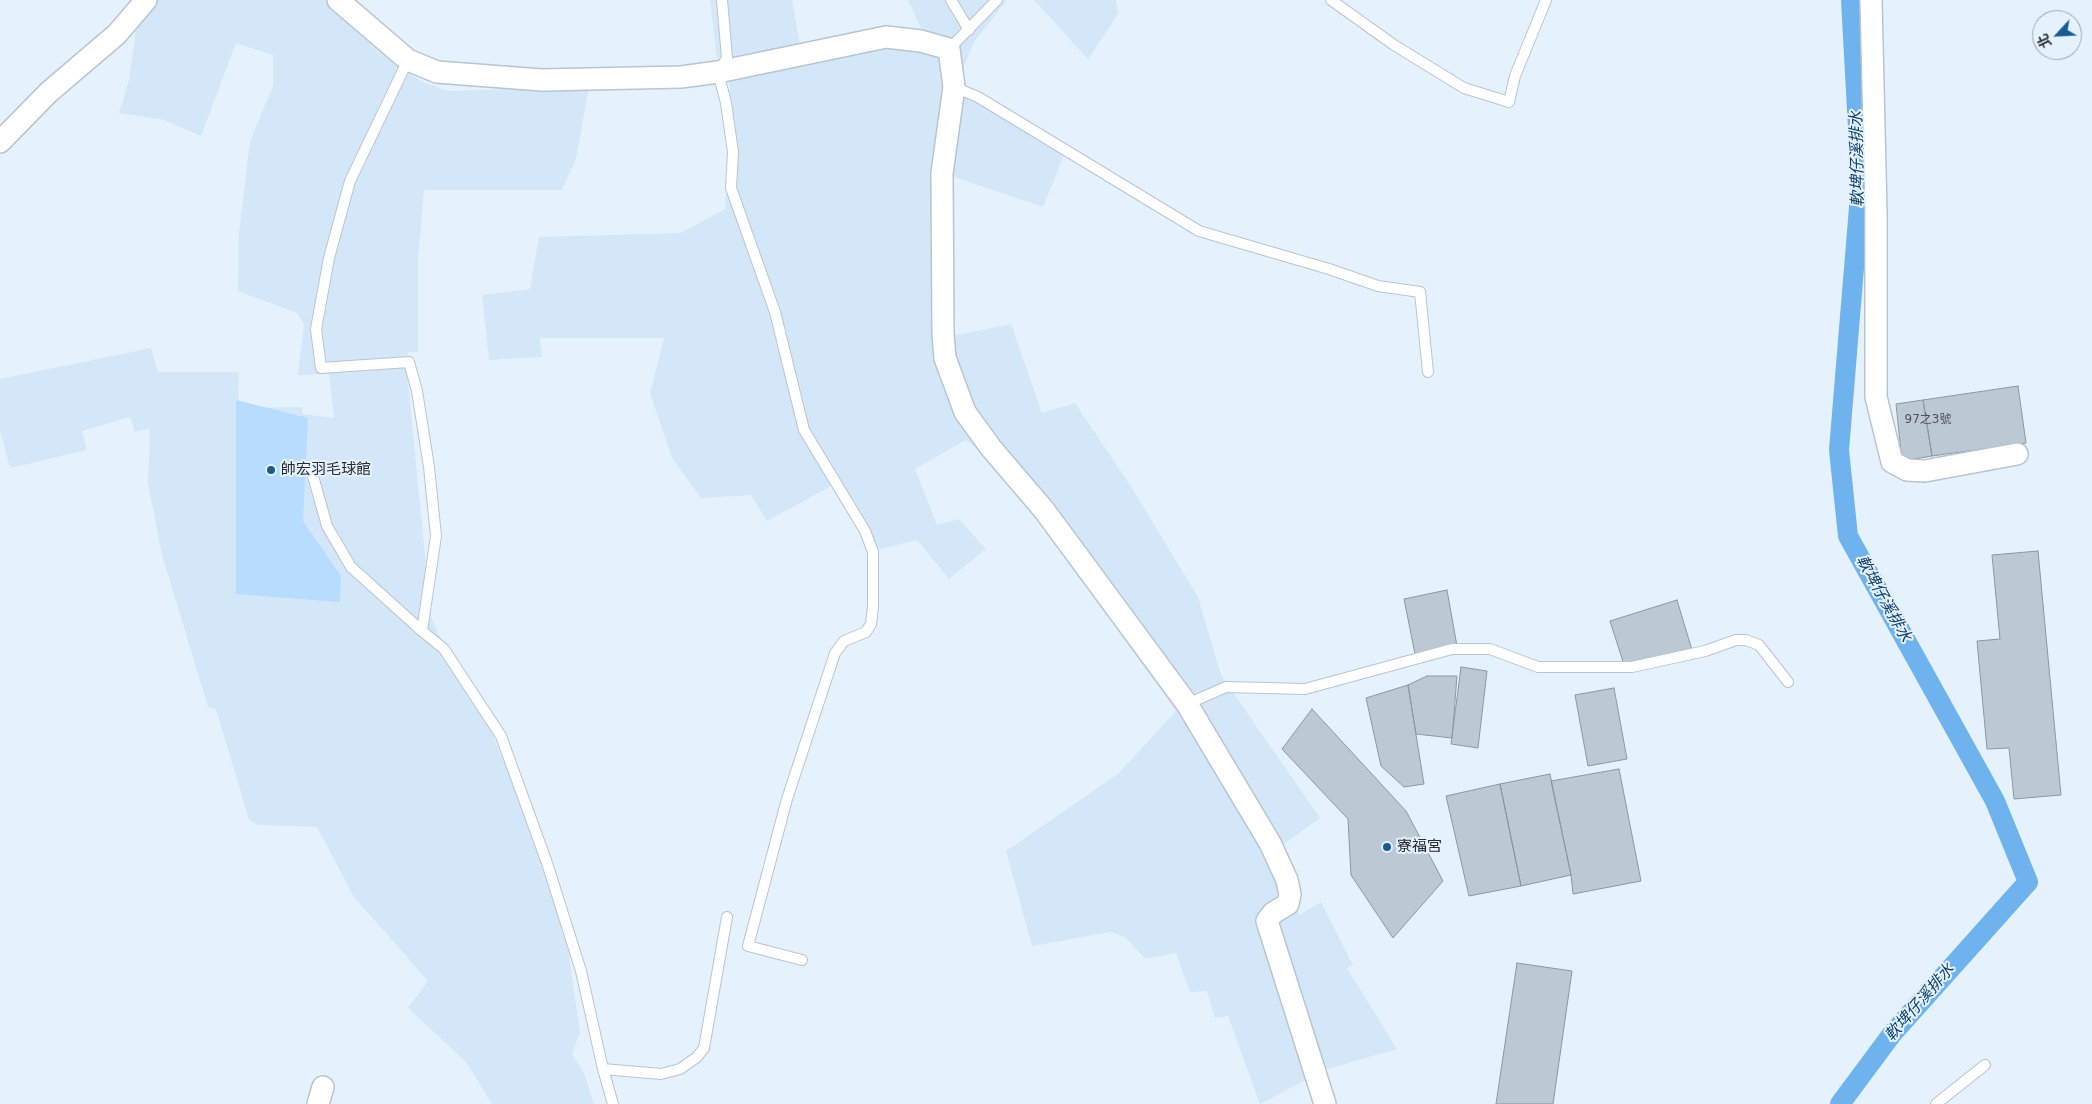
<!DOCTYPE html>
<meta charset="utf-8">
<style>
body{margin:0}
#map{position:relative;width:2092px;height:1104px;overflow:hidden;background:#e5f2fe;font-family:"DejaVu Sans","Noto Sans TC",sans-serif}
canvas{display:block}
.north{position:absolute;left:2032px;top:10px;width:50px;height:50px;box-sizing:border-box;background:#e5f2fe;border:1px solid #99a2ab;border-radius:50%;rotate:245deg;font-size:14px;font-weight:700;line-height:20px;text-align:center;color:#262b2f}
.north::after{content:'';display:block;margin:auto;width:18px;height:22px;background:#175c91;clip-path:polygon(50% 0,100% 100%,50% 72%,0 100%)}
</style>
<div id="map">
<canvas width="2092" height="1104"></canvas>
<div class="north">北</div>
</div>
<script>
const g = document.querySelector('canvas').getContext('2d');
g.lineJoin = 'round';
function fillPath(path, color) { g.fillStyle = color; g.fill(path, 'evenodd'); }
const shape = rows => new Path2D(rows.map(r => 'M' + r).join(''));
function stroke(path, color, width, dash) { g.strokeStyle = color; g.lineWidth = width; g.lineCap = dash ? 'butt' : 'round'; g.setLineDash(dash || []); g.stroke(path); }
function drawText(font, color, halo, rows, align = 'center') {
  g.font = font + ' "DejaVu Sans","Noto Sans TC",sans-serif'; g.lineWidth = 4; g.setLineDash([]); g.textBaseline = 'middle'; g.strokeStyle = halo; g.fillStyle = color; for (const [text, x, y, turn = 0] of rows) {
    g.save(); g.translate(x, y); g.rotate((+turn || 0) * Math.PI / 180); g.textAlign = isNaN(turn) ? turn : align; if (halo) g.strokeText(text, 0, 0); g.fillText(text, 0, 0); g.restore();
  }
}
fillPath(shape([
 [152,0,328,0,396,65,423,82,448,91,589,87,576,159,562,190,424,190,418,259,418,352,408,352,407,371,431,617,450,659,478,698,544,860,567,941,580,1033,572,1054,584,1073,594,1104,492,1104,466,1062,408,1008,428,981,354,897,317,827,259,825,249,820,216,709,208,707,162,555,148,484,150,428,135,432,130,417,82,431,87,450,10,468,0,430,0,379,151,348,158,372,239,372,238,408,302,407,303,414,334,418,329,374,298,375,304,324,297,313,238,291,239,233,250,141,273,86,273,55,236,43,201,136,164,120,119,113,129,80,136,30,141,11],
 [710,0,792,0,800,44,717,59],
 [908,0,1007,0,974,42,963,69,966,95,1066,150,1043,207,954,177,951,336,1011,324,1042,413,1075,403,1132,488,1198,597,1221,675,1320,818,1280,847,1299,915,1321,902,1353,965,1347,968,1397,1049,1327,1069,1260,1104,1228,1016,1215,1018,1207,991,1190,992,1176,953,1145,959,1125,937,1111,932,1032,946,1006,851,1118,774,1176,711,995,462,966,440,915,469,937,525,959,519,986,549,949,579,917,540,877,550,833,485,767,521,751,495,701,498,672,458,650,393,664,338,540,338,542,357,489,360,482,295,530,289,539,237,681,233,725,209,732,108,728,76,922,31],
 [1034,0,1116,0,1118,14,1088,59]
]), '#d3e7f9');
fillPath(shape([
 [236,400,308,418,303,521,341,576,340,602,236,594]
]), '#b7dcff');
stroke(shape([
 [1840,1104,1892,1034,2028,882,1995,801,1848,536,1839,450,1861,183,1851,0]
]), '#6eb2ee', 20);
const building = shape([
 [2018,386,2026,443,1932,456,1923,400,2018,386],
 [1923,400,1932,456,1902,461,1896,404,1923,400],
 [2038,551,2061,795,2014,799,2009,748,1987,749,1977,641,2000,639,1992,555,2038,551],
 [1447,590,1457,646,1415,654,1404,599,1447,590],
 [1677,600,1692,650,1626,671,1610,621,1677,600],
 [1461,667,1487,671,1478,748,1451,744,1461,667],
 [1427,676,1457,676,1452,738,1416,734,1408,685,1427,676],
 [1408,685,1424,784,1404,787,1381,766,1366,698,1408,685],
 [1614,688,1627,759,1588,766,1575,695,1614,688],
 [1312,709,1406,811,1443,881,1393,938,1351,875,1348,819,1282,749,1312,709],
 [1619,769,1641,881,1573,894,1571,875,1551,781,1619,769],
 [1550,774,1571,875,1521,886,1500,784,1550,774],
 [1500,784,1521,886,1469,896,1446,796,1500,784],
 [1517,963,1572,971,1553,1104,1496,1104,1517,963]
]);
fillPath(building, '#bcc9d5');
stroke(building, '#8b97a2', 1);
const lane = shape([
 [722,0,727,58,718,72,726,103,733,152,731,188,775,312,804,430,865,531,873,552,873,606,871,624,866,632,844,641,835,653,787,799,748,946,802,960],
 [951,0,969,30],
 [1331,0,1394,45,1464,88,1509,102,1515,76,1546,0],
 [949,49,997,0],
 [408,60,350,181,329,258,316,329,321,368,409,362,417,391,429,467,436,536,422,631,444,649,501,736,547,863,581,971,603,1069,613,1104],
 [954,87,978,97,1199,231,1329,269,1378,286,1420,292,1428,372],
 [311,469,327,526,351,567,422,631],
 [1187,704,1226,687,1305,689,1452,649,1490,649,1538,667,1632,667,1705,651,1736,640,1746,640,1759,645,1788,682],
 [603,1069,661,1074,680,1069,697,1057,704,1048,727,917],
 [1936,1104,1985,1065]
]);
const street = shape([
 [338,0,408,60,437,72,542,80,681,77,718,72,886,37,921,41,949,49,954,87,942,173,943,334,945,358,965,412,991,448,1044,510,1187,704,1270,843,1287,880,1290,894,1288,904,1273,913,1267,921,1325,1104],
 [1871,0,1876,212,1876,397,1892,462,1907,470,1925,471,2017,454],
 [0,142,49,92,117,34,146,0],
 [318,1104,323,1087]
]);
stroke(lane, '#b8c5d1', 12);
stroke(street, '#b8c5d1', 24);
stroke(lane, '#fff', 10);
stroke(street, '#fff', 21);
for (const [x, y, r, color] of [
 [271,470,5,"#175c91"],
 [1387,847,5,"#175c91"]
]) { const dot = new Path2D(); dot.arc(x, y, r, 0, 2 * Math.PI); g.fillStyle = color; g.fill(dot); stroke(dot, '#e5f2fe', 2); }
drawText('12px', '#4c5258', null, [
 ["97之3號",1928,420]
]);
drawText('15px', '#262b2f', '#e5f2fe', [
 ["帥宏羽毛球館",281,470],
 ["寮福宮",1397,847]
], 'left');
drawText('italic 16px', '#0d4067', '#e5f2fe', [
 ["軟埤仔溪排水",1858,159,-91],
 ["軟埤仔溪排水",1883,599,61],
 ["軟埤仔溪排水",1920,1003,-49]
]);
</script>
